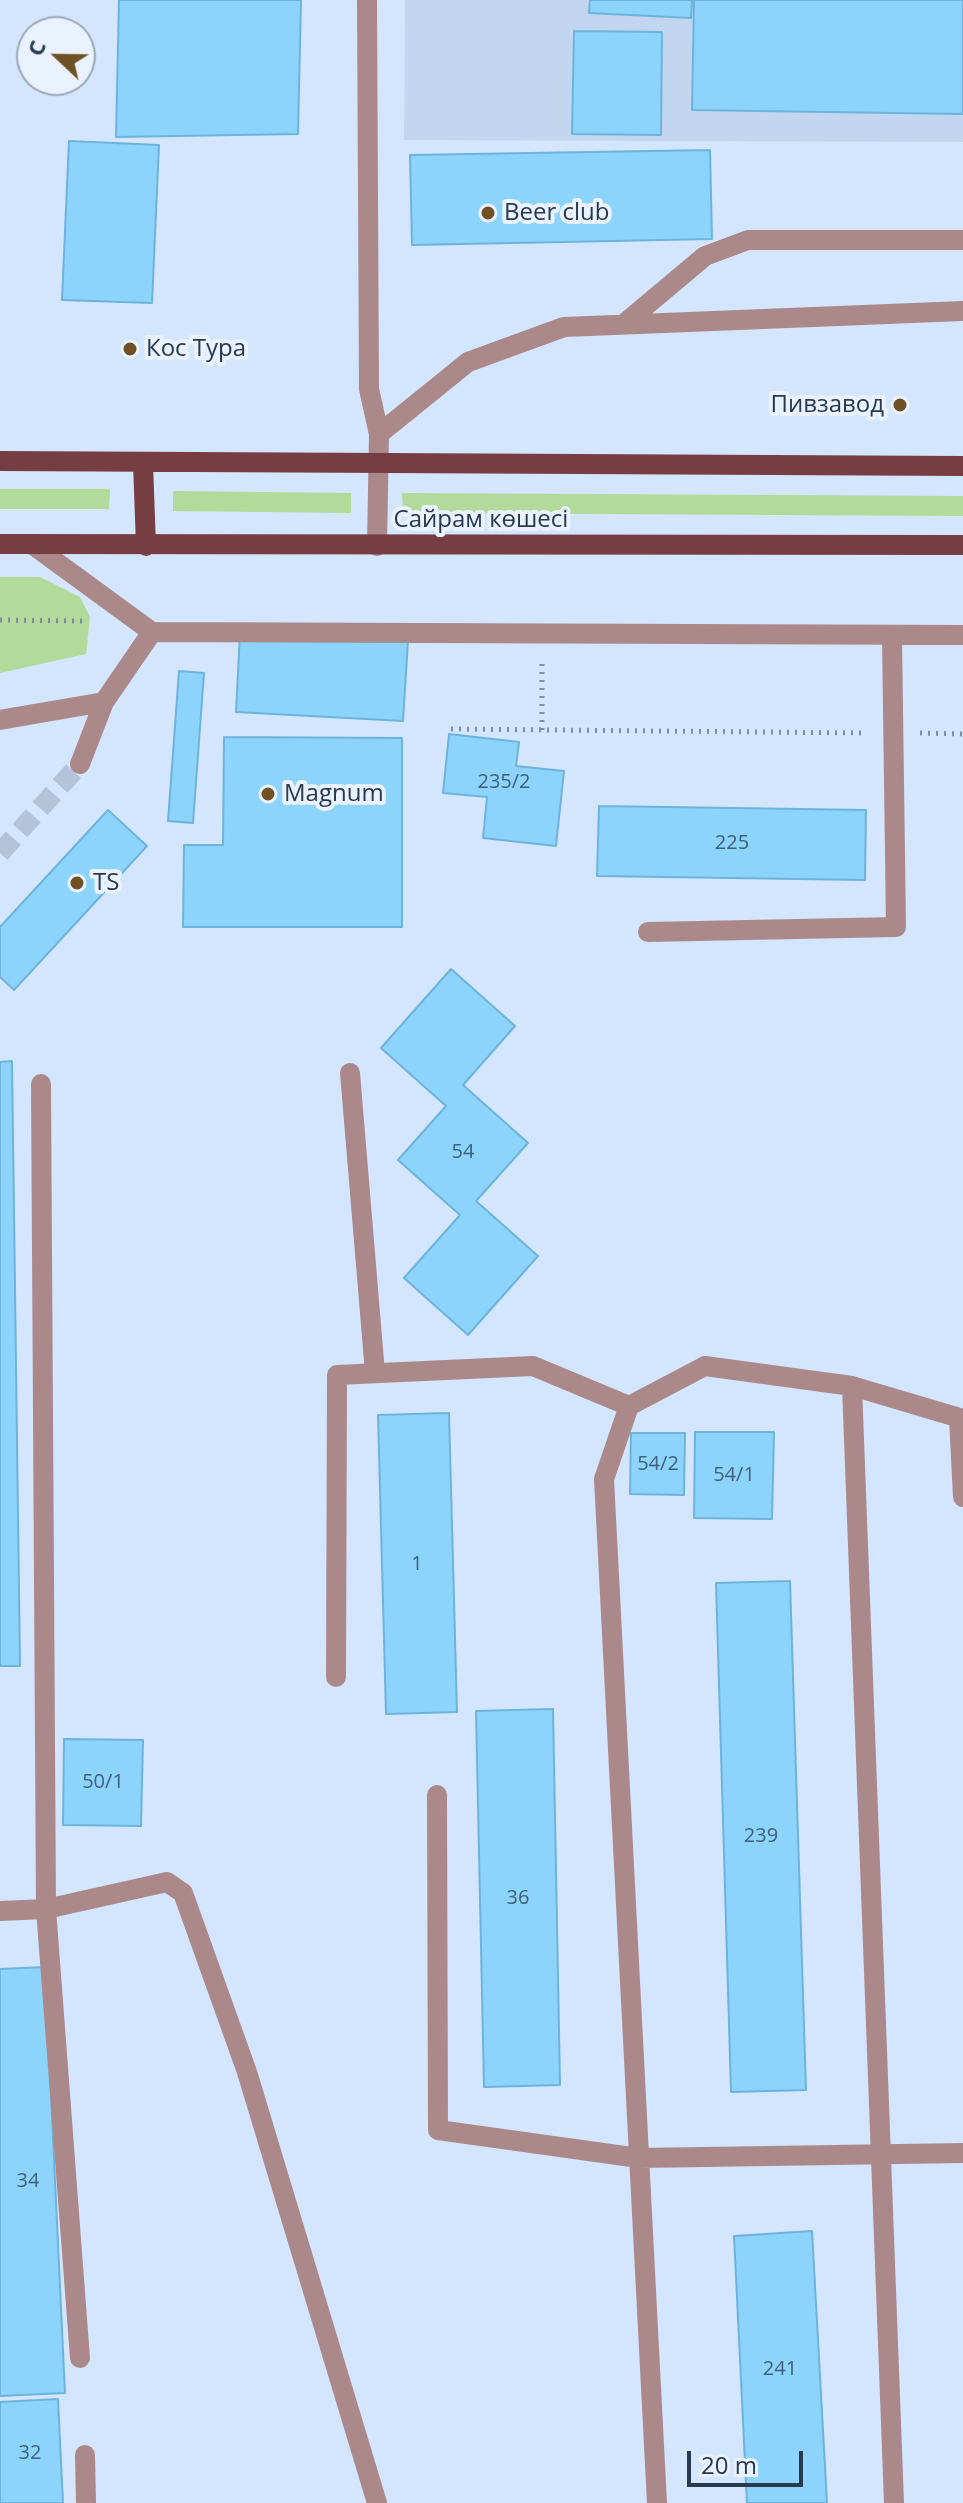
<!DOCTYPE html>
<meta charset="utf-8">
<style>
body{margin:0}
#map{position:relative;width:963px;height:2503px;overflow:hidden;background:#d4e6fd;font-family:"Open Sans",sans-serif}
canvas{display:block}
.north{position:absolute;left:16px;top:16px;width:80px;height:80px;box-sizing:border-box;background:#e9f2fe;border:2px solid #9ca8b8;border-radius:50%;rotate:292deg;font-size:22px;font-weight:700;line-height:32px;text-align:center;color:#283950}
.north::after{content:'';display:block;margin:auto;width:28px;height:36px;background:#6f5125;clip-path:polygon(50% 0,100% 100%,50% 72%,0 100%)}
.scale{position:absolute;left:687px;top:2451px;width:116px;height:36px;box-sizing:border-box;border:4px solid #283950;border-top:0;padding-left:10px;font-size:24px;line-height:28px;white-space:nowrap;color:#283950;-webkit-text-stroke:6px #e9f2fe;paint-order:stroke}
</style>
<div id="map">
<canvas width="963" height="2503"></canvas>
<div class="north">С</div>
<div class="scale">20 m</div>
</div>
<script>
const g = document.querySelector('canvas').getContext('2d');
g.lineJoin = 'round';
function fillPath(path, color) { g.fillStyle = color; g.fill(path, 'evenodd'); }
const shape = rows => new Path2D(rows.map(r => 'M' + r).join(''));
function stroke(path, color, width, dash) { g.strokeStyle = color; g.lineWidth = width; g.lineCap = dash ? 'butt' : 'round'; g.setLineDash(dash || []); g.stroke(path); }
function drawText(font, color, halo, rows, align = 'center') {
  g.font = font + ' "Open Sans",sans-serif'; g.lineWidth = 8; g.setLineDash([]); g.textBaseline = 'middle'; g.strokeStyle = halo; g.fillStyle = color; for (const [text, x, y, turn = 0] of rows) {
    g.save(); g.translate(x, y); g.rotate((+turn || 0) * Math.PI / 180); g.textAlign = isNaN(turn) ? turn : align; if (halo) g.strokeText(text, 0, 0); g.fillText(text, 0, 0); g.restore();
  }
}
fillPath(shape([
 [405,0,963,0,963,142,404,140]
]), '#c3d6ef');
fillPath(shape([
 [0,489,110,489,109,509,0,509],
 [173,491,351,493,351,513,173,511],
 [402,493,963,496,963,516,403,513],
 [0,577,40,577,80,597,90,617,86,654,0,673]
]), '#b1da9b');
const building = shape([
 [119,0,301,0,298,134,116,137,119,0],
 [590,0,692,0,691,18,589,13,590,0],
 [694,0,963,0,963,114,692,110,694,0],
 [574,31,662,32,661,135,572,134,574,31],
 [69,141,159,145,152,303,62,300,69,141],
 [710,150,712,239,412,245,410,155,710,150],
 [240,633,408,641,403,721,236,712,240,633],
 [179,671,204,673,193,823,168,821,179,671],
 [449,734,519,742,516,766,564,771,556,846,483,838,487,797,443,793,449,734],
 [224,737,402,738,402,927,183,927,184,845,223,845,224,737],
 [599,806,866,810,865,880,597,876,599,806],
 [108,810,147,846,14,990,0,977,0,927,108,810],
 [451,969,515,1026,463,1085,528,1143,476,1201,538,1256,468,1335,404,1278,460,1215,398,1160,446,1106,381,1048,451,969],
 [12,1061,20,1666,0,1666,0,1062,12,1061],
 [449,1413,457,1712,386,1714,378,1415,449,1413],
 [695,1432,774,1432,772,1519,694,1518,695,1432],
 [631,1433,685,1433,684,1495,630,1494,631,1433],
 [790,1581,806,2090,731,2092,716,1583,790,1581],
 [553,1709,560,2085,484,2087,476,1711,553,1709],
 [64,1739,143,1740,141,1826,63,1825,64,1739],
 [45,1967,65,2393,0,2396,0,1969,45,1967],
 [812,2231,827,2503,747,2503,734,2236,812,2231],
 [58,2399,63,2503,0,2503,0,2402,58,2399]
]);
fillPath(building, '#8dd4fd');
stroke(building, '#6db3db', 2);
stroke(shape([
 [0,853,80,764]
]), '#b2c3da', 20, [20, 10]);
stroke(shape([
 [0,620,84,621],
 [451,729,866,733],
 [542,730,542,663],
 [920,733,963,734]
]), '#7d8fa6', 5, [2, 6]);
stroke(shape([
 [367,0,369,389,379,434,377,546],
 [624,324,705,256,748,240,963,240],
 [379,434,468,362,564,327,963,311],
 [33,545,152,632,963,635],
 [0,720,104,702,152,632],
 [80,764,104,702],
 [648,932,896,927,892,635],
 [350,1073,375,1373],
 [41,1084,46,1909,167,1882,183,1893,247,2072,377,2503],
 [852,1386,894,2503],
 [959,1418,963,1497],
 [336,1677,337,1375,533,1366,629,1406],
 [437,1795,438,2130,639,2158,963,2153],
 [0,1911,46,1909,80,2358],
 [85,2455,86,2503],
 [657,2503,604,1479,629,1406,705,1366,852,1386,963,1419]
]), '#ab898b', 20);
stroke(shape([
 [0,461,963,466],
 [143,463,146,546],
 [0,544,963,545]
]), '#763e43', 20);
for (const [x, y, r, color] of [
 [488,213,8,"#6f5125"],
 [130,349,8,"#6f5125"],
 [900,405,8,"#6f5125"],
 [268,794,8,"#6f5125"],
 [77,883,8,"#6f5125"]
]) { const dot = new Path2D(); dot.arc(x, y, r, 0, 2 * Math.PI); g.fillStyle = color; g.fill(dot); stroke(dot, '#e9f2fe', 3); }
drawText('20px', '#41607b', null, [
 ["235/2",504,782],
 ["225",732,843],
 ["54",463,1152],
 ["54/2",658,1464],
 ["54/1",734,1475],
 ["1",417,1564],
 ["50/1",103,1782],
 ["239",761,1836],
 ["36",518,1898],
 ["34",28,2181],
 ["241",780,2369],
 ["32",30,2453]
]);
drawText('24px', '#283950', '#e9f2fe', [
 ["Beer club",504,213],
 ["Кос Тура",146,349],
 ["Пивзавод",884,405,"right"],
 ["Magnum",284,794],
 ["TS",93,883]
], 'left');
drawText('24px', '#283950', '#e9f2fe', [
 ["Сайрам көшесі",481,520]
]);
</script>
